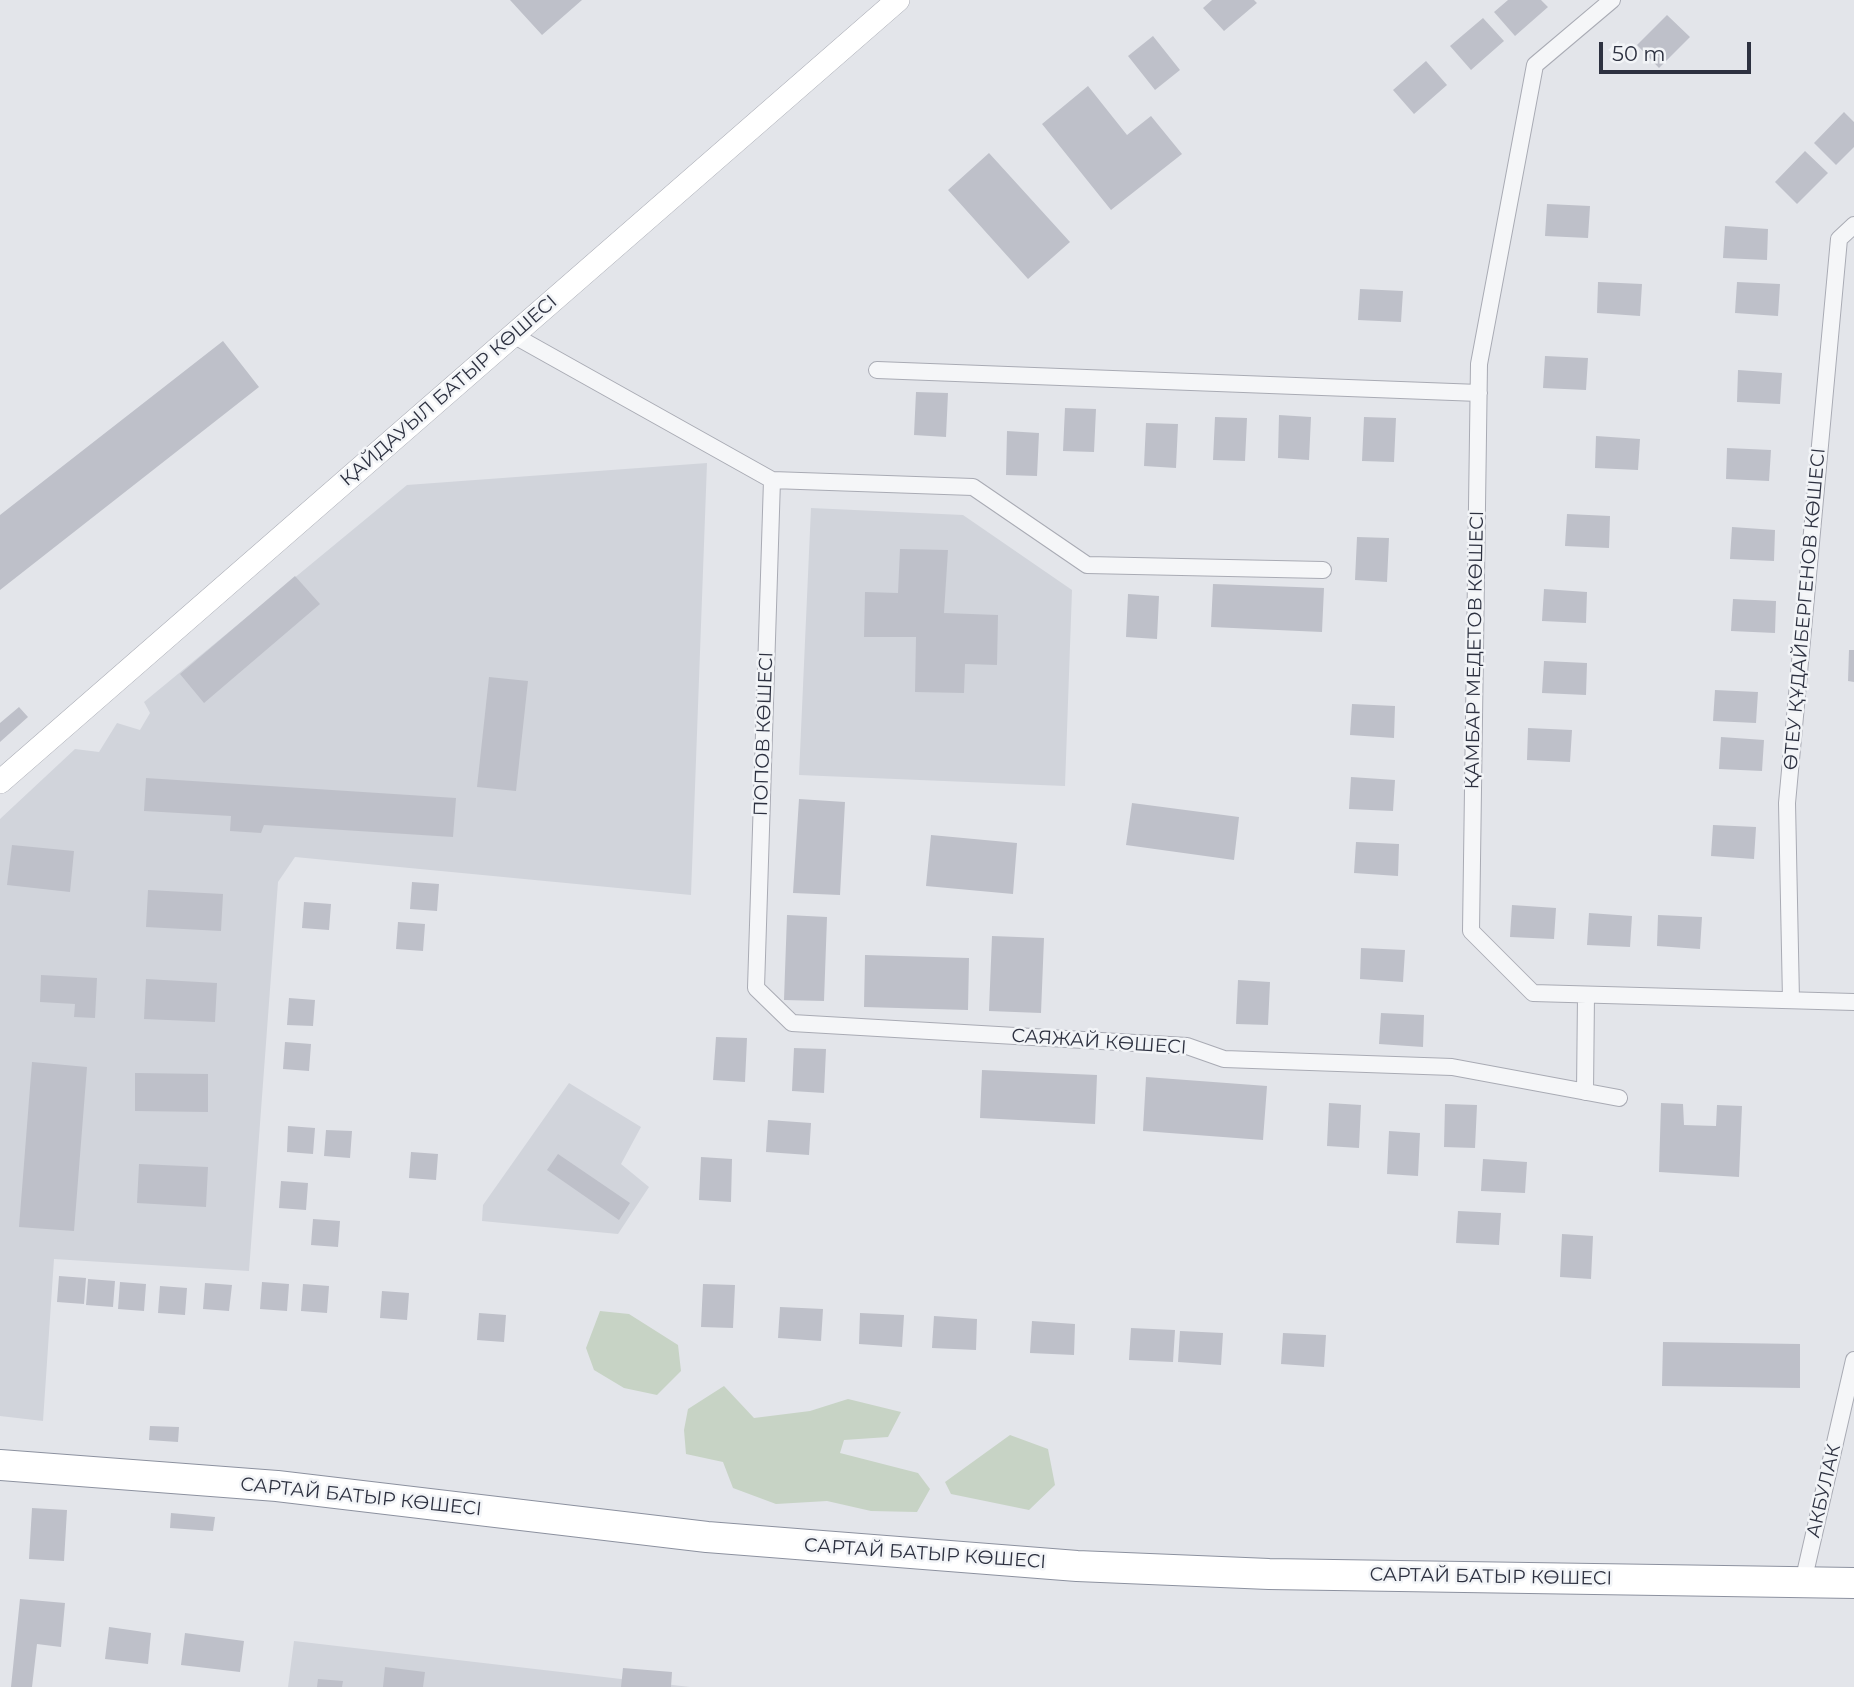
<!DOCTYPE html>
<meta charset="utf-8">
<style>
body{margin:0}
#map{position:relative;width:1854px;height:1687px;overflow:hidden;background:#e3e5ea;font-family:Montserrat,sans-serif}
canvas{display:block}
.scale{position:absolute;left:1599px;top:42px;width:152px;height:32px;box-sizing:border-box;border:4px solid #2d3140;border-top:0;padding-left:9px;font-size:21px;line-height:24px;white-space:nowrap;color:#2d3140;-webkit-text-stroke:5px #f2f4f7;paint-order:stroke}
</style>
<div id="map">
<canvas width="1854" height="1687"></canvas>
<div class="scale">50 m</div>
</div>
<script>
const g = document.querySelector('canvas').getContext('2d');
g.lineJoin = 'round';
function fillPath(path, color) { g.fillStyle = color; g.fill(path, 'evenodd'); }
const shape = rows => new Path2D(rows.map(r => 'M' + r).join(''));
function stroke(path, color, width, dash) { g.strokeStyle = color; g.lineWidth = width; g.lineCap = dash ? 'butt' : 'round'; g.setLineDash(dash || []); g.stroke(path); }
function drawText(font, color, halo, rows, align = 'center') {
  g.font = font + ' Montserrat,sans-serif'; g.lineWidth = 5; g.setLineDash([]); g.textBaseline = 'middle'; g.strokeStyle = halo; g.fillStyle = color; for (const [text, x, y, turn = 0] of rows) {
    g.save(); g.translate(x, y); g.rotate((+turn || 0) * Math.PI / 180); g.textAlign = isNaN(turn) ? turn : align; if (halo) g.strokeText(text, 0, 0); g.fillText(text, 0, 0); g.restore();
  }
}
fillPath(shape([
 [707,463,691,895,295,857,278,882,249,1271,54,1259,43,1421,0,1416,0,819,75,749,99,752,117,723,140,730,150,713,144,702,407,485],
 [811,508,963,515,1072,590,1065,786,799,775],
 [569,1083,641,1127,621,1164,649,1187,618,1234,482,1221,483,1205],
 [294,1641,690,1687,288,1687]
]), '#d1d4db');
fillPath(shape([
 [600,1311,629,1314,678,1345,681,1371,657,1395,624,1388,594,1370,586,1348],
 [724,1386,754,1418,810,1411,848,1399,901,1412,888,1437,844,1440,840,1453,918,1473,930,1489,917,1512,871,1511,827,1501,776,1504,733,1488,723,1462,686,1454,684,1430,688,1409],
 [1010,1435,1048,1449,1055,1485,1029,1510,951,1494,945,1482]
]), '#c7d3c5');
fillPath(shape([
 [510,0,582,0,542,35],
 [1212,0,1254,0,1257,3,1224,31,1203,8],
 [1508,0,1541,0,1548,7,1515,36,1494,12],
 [1667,15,1690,37,1659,68,1637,45],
 [1483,18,1504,41,1471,70,1450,46],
 [1153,36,1180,70,1155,90,1128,56],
 [1426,61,1447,85,1414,114,1393,90],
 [1088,86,1127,135,1151,116,1182,154,1111,210,1042,124],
 [1844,112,1854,122,1854,147,1836,165,1814,143],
 [1805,151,1828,173,1797,204,1775,182],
 [989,153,1070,242,1028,279,948,190],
 [1547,204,1590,206,1588,238,1545,236],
 [1725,226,1768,229,1767,260,1723,258],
 [1598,282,1642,284,1640,316,1597,313],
 [1737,282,1780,284,1778,316,1735,313],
 [1360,289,1403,291,1401,322,1358,320],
 [223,341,259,387,0,590,0,515],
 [1545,356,1588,358,1586,390,1543,388],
 [1738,370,1782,373,1780,404,1737,402],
 [916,392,948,393,946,437,914,435],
 [1065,408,1096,409,1094,452,1063,451],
 [1279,415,1311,417,1309,460,1278,458],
 [1215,417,1247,418,1245,461,1213,460],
 [1364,417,1396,418,1394,462,1362,461],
 [1146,423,1178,424,1176,468,1144,466],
 [1007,431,1039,433,1037,476,1006,475],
 [1596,436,1640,439,1638,470,1595,468],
 [1727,448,1771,450,1769,481,1726,479],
 [1567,514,1610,516,1609,548,1565,546],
 [1732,527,1775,530,1774,561,1730,559],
 [1357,537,1389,538,1387,582,1355,580],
 [900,549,948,550,944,613,998,615,997,665,965,664,964,693,915,692,916,637,864,637,865,592,898,593],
 [295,576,320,604,204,703,180,674],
 [1213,584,1324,588,1322,632,1211,627],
 [1544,589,1587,592,1586,623,1542,621],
 [1128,594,1159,596,1157,639,1126,637],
 [1733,599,1776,601,1775,633,1731,631],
 [1849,650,1854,650,1854,682,1848,681],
 [1544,661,1587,663,1586,695,1542,693],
 [489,677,528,681,516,791,477,787],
 [1715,690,1758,692,1756,723,1713,721],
 [1352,704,1395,706,1394,738,1350,735],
 [19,707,28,717,0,742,0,723],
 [1528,728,1572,730,1570,762,1527,760],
 [1721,737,1764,740,1762,771,1719,769],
 [1351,777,1395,780,1393,811,1349,809],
 [146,778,456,798,453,837,264,825,261,833,230,831,231,816,144,811],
 [799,799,845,802,840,895,793,893],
 [1132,803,1239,817,1234,860,1126,845],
 [1713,825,1756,827,1754,859,1711,856],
 [931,835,1017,843,1013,894,926,886],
 [1356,842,1399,844,1398,876,1354,873],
 [12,845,74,851,70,892,7,885],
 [412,882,439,884,437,911,410,909],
 [148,890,223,894,221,931,146,927],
 [304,902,331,904,329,930,302,928],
 [1512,905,1556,908,1554,939,1510,937],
 [1589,913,1632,916,1630,947,1587,945],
 [787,915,827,917,824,1001,784,1000],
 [1658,915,1702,917,1700,949,1657,946],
 [398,922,425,924,423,951,396,949],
 [992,936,1044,938,1041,1013,989,1011],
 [1361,948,1405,950,1403,982,1360,979],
 [865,955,969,958,968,1010,864,1007],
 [41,975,97,978,95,1018,74,1017,75,1004,40,1002],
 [146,979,217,983,215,1022,144,1019],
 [1238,980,1270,982,1268,1025,1236,1024],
 [289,998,315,1000,313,1026,287,1025],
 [1381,1013,1424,1015,1423,1047,1379,1044],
 [716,1037,747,1038,745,1082,713,1080],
 [285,1042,311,1044,309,1071,283,1069],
 [794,1048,826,1049,824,1093,792,1091],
 [32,1062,87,1067,74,1231,19,1227],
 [982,1070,1097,1075,1095,1124,980,1118],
 [135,1073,208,1074,208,1112,135,1111],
 [1146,1077,1267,1086,1263,1140,1143,1131],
 [1329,1103,1361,1105,1359,1148,1327,1146],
 [1661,1103,1683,1104,1684,1125,1716,1126,1717,1105,1742,1106,1739,1177,1659,1172],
 [1445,1104,1477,1105,1475,1148,1444,1147],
 [768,1120,811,1123,809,1155,766,1152],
 [288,1126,315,1128,313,1154,287,1152],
 [326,1130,352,1131,350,1158,324,1156],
 [1389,1131,1420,1133,1418,1176,1387,1174],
 [411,1152,438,1154,436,1180,409,1178],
 [558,1154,630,1203,619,1220,547,1170],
 [701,1157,732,1159,731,1202,699,1200],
 [1483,1159,1527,1162,1525,1193,1481,1191],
 [139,1164,208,1167,206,1207,137,1203],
 [281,1181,308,1183,306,1210,279,1208],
 [1458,1211,1501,1213,1499,1245,1456,1243],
 [313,1219,340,1221,338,1247,311,1245],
 [1562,1234,1593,1236,1591,1279,1560,1277],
 [59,1276,86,1278,84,1304,57,1302],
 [88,1279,115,1281,113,1307,86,1305],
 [120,1282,146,1284,144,1311,118,1309],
 [262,1282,289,1284,287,1311,260,1309],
 [205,1283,232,1285,229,1311,203,1309],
 [303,1284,329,1286,327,1313,301,1311],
 [703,1284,735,1285,733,1328,701,1327],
 [160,1286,187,1288,185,1315,158,1313],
 [382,1291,409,1293,407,1320,380,1318],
 [780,1307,823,1309,821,1341,778,1338],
 [479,1313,506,1315,504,1342,477,1340],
 [860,1313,904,1315,902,1347,859,1344],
 [934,1316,977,1319,976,1350,932,1348],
 [1032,1321,1075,1324,1074,1355,1030,1353],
 [1131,1328,1175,1330,1173,1362,1129,1360],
 [1180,1331,1223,1333,1221,1365,1178,1362],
 [1283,1333,1326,1335,1324,1367,1281,1364],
 [1663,1342,1800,1344,1800,1388,1662,1386],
 [150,1426,179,1427,178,1442,149,1440],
 [32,1508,67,1510,64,1561,29,1559],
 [171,1513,215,1517,213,1531,170,1528],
 [20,1599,65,1603,61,1647,37,1644,32,1687,11,1687],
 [109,1627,151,1633,148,1664,105,1659],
 [185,1633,244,1641,240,1672,181,1665],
 [385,1667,425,1672,423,1687,383,1687],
 [623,1668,672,1672,671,1687,621,1687],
 [318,1679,343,1681,342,1687,317,1687]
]), '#bec0c9');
const street = shape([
 [1612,0,1535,65,1479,364,1471,931,1533,993,1854,1002],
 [513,335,772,480,973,487,1087,565,1323,570],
 [877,370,1479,393],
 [772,480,756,988,792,1023,1187,1046,1224,1059,1452,1067,1619,1098],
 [1791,1000,1787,803,1839,239,1854,225],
 [1585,1092,1586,995],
 [1803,1582,1854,1360]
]);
const secondary = shape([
 [0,782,898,0]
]);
const highway = shape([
 [0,1465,277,1486,707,1537,1077,1566,1269,1574,1854,1583]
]);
stroke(street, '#a9abb4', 18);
stroke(secondary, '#a9abb4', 24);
stroke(highway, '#8c919f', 32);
stroke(street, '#f5f6f8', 16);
stroke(secondary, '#fff', 23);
stroke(highway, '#fff', 30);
drawText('19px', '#2d3140', '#f2f4f7', [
 ["ҚАЙДАУЫЛ БАТЫР КӨШЕСІ",449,391,-41],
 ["ӨТЕУ ҚҰДАЙБЕРГЕНОВ КӨШЕСІ",1805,609,-85],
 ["ҚАМБАР МЕДЕТОВ КӨШЕСІ",1475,650,-89],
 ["ПОПОВ КӨШЕСІ",764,734,-88],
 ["САЯЖАЙ КӨШЕСІ",1099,1042,4],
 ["АКБУЛАК",1824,1491,-77],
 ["САРТАЙ БАТЫР КӨШЕСІ",361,1497,6],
 ["САРТАЙ БАТЫР КӨШЕСІ",925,1554,4],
 ["САРТАЙ БАТЫР КӨШЕСІ",1491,1577,1]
]);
</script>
